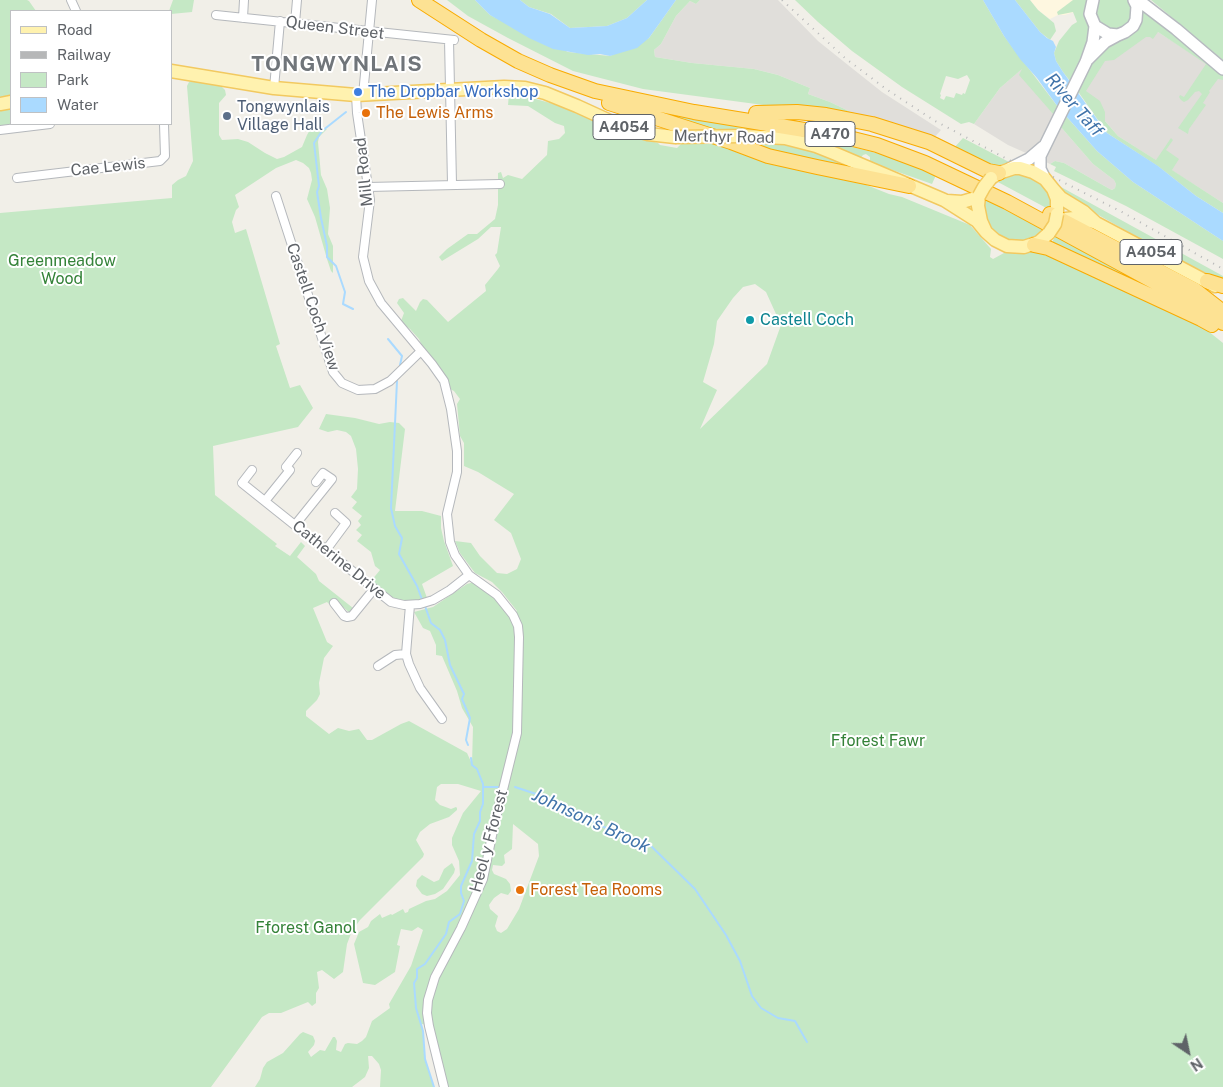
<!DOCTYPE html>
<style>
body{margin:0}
#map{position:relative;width:1223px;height:1087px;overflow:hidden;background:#f1efe8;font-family:"Public Sans",sans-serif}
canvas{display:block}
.legend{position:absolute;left:10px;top:10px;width:162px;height:115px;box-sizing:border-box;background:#fff;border:1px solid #bfc1c3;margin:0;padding:6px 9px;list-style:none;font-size:15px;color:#5f6368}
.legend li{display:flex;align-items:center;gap:10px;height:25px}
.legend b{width:25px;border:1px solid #bfc1c3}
.north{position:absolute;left:1163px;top:1027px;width:50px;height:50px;-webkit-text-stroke:4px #fff;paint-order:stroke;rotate:146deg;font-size:14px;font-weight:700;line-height:20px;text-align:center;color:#5f6368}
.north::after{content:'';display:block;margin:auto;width:18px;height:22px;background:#5f6368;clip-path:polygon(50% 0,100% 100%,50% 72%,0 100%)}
</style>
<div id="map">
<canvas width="1223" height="1087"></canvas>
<ul class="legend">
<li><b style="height:6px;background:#fff2af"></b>Road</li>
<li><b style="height:6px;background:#b6b7b8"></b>Railway</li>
<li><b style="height:14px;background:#c5e8c5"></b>Park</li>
<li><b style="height:14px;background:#aadaff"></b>Water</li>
</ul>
<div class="north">N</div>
</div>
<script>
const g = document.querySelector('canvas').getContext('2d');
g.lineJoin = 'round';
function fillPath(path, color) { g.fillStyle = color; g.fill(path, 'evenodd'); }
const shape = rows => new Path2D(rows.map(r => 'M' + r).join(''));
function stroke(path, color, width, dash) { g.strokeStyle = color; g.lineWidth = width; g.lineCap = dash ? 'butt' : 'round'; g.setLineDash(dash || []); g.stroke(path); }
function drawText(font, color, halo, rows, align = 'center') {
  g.font = font + ' "Public Sans",sans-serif'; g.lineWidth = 4; g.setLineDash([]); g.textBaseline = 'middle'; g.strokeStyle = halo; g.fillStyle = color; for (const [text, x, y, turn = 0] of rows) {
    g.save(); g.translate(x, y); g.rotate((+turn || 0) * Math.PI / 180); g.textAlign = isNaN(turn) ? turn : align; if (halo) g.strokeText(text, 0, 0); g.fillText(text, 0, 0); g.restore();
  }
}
fillPath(shape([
 [1030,0,1087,0,1077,11,1065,15,1058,15,1050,19,1038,10]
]), '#fef7e0');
fillPath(shape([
 [700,0,778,0,818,41,853,69,882,92,941,130,932,140,857,115,830,102,808,94,810,88,778,75,754,69,692,63,655,57,654,50,661,44,676,16,690,1,696,4],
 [1158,32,1223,74,1223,203,1118,136,1100,115,1084,89,1088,74,1135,36],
 [1023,68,1055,112,1041,140,1033,149,1026,153,1008,145,974,124,1000,88],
 [1060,126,1093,164,1114,180,1116,184,1115,188,1112,190,1108,188,1064,163,1055,161,1050,164,1044,161]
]), '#e0deda');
fillPath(shape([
 [0,0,27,0,29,1,36,11,11,11,11,124,26,124,0,127],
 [173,0,194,0,192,12,171,14,171,11,169,11],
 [447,0,475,0,490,15,568,52,610,56,649,38,676,0,700,0,696,4,690,1,676,16,661,44,654,50,655,57,692,63,754,69,778,75,810,88,808,94,830,102,857,115,771,106,643,89,573,71,508,38,468,16],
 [520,0,647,0,627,18,607,26,570,28,551,14,529,7],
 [795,0,983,0,1004,36,1058,107,1054,115,1019,75,1022,69,1000,88,974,124,969,122,961,124,902,87,852,51,818,22],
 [967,75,970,80,965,94,963,93,962,95,956,93,954,98,946,96,944,100,940,98,941,95,940,94,946,76,958,79],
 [1015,0,1030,0,1038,10,1054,23,1056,31,1050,40,1040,32],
 [1073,0,1141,0,1223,69,1223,80,1218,79,1209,91,1210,92,1203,103,1206,105,1189,129,1188,134,1178,128,1202,94,1199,91,1195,92,1188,100,1184,102,1181,100,1179,97,1180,95,1184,97,1206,64,1158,32,1153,39,1150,37,1146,37,1114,60,1105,61,1086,91,1100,101,1105,112,1105,121,1118,136,1156,160,1171,138,1173,140,1166,150,1179,159,1172,170,1223,203,1223,213,1196,196,1159,167,1107,133,1077,90,1092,63,1086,62,1070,81,1063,72,1056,61,1054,53,1059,41,1072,25,1077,22,1073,12,1058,15,1057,12],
 [1151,0,1223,0,1223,60],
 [196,80,207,84,221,86,225,90,226,95,219,103,219,135,222,140,238,139,248,142,265,153,277,159,284,157,302,147,307,135,311,128,327,129,319,137,318,142,321,175,327,189,330,208,328,234,333,246,333,273,331,271,327,259,315,217,307,199,312,180,311,173,309,168,303,163,296,160,276,168,235,195,239,207,236,210,232,222,235,233,246,229,249,239,280,344,276,346,290,388,300,385,313,408,298,427,213,446,215,495,277,544,275,546,290,556,301,542,305,546,297,557,316,574,319,581,353,608,350,613,336,601,329,604,327,602,313,608,327,642,333,646,324,658,319,683,320,694,317,700,306,711,306,716,329,734,338,728,349,731,359,729,367,740,372,740,401,724,409,721,467,753,472,764,473,727,462,708,457,691,442,656,436,655,436,645,430,631,423,628,414,612,433,607,467,584,478,581,513,614,517,611,502,592,492,582,475,573,460,553,455,541,471,543,480,556,497,573,507,574,517,569,521,559,511,533,494,520,514,494,478,472,464,466,464,443,460,436,457,404,460,399,454,391,450,389,423,348,419,339,410,329,403,324,401,321,404,313,397,303,399,299,403,298,416,311,420,302,423,299,427,300,448,322,486,291,485,285,498,269,500,266,495,255,497,253,501,227,491,227,478,239,442,261,439,257,447,249,468,234,477,234,495,219,498,205,498,173,501,172,503,178,508,175,522,179,547,155,548,141,559,139,565,133,564,126,555,123,528,106,508,105,509,94,517,94,554,104,628,135,658,143,660,145,677,148,683,142,714,142,864,184,889,194,902,197,970,225,991,249,990,257,993,259,1004,253,1039,250,1203,327,1223,343,1223,1087,445,1087,429,1026,422,1024,425,1059,434,1087,380,1087,381,1070,379,1064,372,1056,368,1056,369,1068,365,1077,352,1087,255,1087,260,1079,263,1068,267,1062,283,1053,300,1034,303,1032,313,1036,315,1041,314,1045,308,1052,311,1057,320,1050,325,1051,333,1037,335,1037,337,1041,336,1050,341,1052,345,1044,348,1043,357,1044,362,1041,366,1037,372,1021,390,1008,389,1004,411,966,423,930,418,927,412,931,401,929,397,945,400,946,395,972,375,985,363,983,354,944,359,932,368,927,371,921,380,914,382,918,391,914,392,915,403,909,405,913,408,912,409,909,426,901,435,899,447,891,460,875,459,861,452,845,452,838,463,813,481,791,458,784,441,784,437,787,435,800,440,805,451,809,456,807,457,808,457,810,449,817,430,824,420,832,416,840,424,854,423,857,360,920,352,931,347,944,343,972,334,979,322,970,317,972,319,988,316,993,316,1003,312,1006,308,1002,281,1013,269,1013,262,1017,211,1087,0,1087,0,213,172,198,172,185,178,180,186,176,193,161,187,86,189,82],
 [755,284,766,292,781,325,767,364,700,429,717,390,703,382,714,344,717,321,733,298,743,287],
 [513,824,538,844,539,856,519,909,507,929,501,933,497,931,495,926,498,916,490,909,489,905,494,898,501,893,508,895,511,891,510,884,506,879,494,874,492,870,493,865,502,866,505,863,504,855,512,849],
 [646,110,821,139,880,154,912,164,936,175,932,184,870,162,870,157,866,154,863,155,860,159,720,131],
 [1065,115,1097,151,1133,182,1223,241,1223,259,1126,206,1054,171,1056,167,1050,164,1055,161,1064,163,1108,188,1112,190,1115,188,1116,184,1114,180,1093,164,1060,126],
 [963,138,1009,162,992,168,953,149],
 [744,141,773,142,806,148,871,174,816,163],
 [1015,174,1020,174,1038,180,1051,195,1052,211,996,181],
 [1061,187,1223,276,1223,281,1169,255,1079,204,1065,193],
 [984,199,1044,230,1035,238,1018,242,1001,238,991,231,984,214],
 [1055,236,1096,256,1189,309,1051,245],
 [326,414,355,418,379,424,390,422,399,423,405,429,395,511,422,511,441,516,441,528,444,541,453,566,422,584,427,598,413,602,400,601,388,595,371,581,380,570,375,566,371,552,357,541,362,535,356,530,361,525,358,521,362,516,352,508,357,502,351,497,357,489,358,469,356,449,351,436,346,432,337,430,328,432,319,429],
 [452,863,455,869,454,873,443,889,435,894,427,896,422,894,416,886,417,880,422,875,434,882,439,880,444,869]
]), '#c5e8c5');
fillPath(shape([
 [475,0,520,0,529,7,550,14,570,28,607,26,627,18,647,0,676,0,649,38,637,48,610,56,600,54,588,55,553,49,529,38,502,22,490,15],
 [983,0,1015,0,1040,32,1047,38,1053,41,1056,47,1054,53,1056,61,1063,72,1107,133,1158,166,1196,196,1223,213,1223,241,1133,182,1097,151,1058,107,1037,78,1020,59,1004,36]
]), '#aadaff');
stroke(shape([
 [346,112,322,131,314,143,319,186,317,192,321,218,327,246,327,257,336,266,345,292,343,304,353,309],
 [388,339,402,356,400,365],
 [397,381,391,508,395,526,402,538,399,554,417,586,423,602],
 [425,606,431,623,440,630,445,640,450,665,464,694,462,699,470,718,466,740,468,745],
 [483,787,498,787],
 [515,787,551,799,604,827,651,846,695,889,726,935,740,961,752,996,761,1008,778,1018,795,1021,807,1042],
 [434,1087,425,1059,423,1031,416,1008,414,983,417,978,417,969,425,964,446,934,449,922,460,914,464,901,461,893,461,886,472,861,474,834,480,821,480,812,483,804,483,784,477,769,472,765,471,758]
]), '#aadaff', 2);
const street = shape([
 [71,0,76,11],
 [216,15,454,40],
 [243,18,244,0],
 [295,23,297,0],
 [449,40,452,184],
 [274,88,280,21],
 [356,95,357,113,370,200,363,257,369,281,381,303,432,364,444,381,451,409,457,451,457,472,447,514,450,542,455,555,469,575,497,595,513,615,518,626,519,637,517,733,494,826,483,879,461,928,435,977,428,1000,427,1013,429,1026,444,1087],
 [363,95,372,0],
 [0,130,50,124],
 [17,178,160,161,165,156,164,124],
 [368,187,500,184],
 [276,196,333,372,338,378,342,383,358,390,375,389,390,381,421,351],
 [252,470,242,483,391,602,404,605,420,604,433,600,450,590,469,575],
 [265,501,290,470,286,467,297,453],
 [295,525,332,479,323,473,316,482],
 [326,550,346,523,335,513],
 [334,603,344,616,347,617,352,616,374,589],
 [410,605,406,654,409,664,420,688,442,719],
 [378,666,395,655,406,654]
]);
const secondary = shape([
 [1093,0,1090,14,1095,26,1108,34,1118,35,1125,32,1133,26,1136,20,1137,6,1134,0],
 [1138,0,1176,29,1223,69],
 [1088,59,1105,42,1118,35],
 [1009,169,1029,159,1043,147],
 [1045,179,1040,169,1040,156,1086,62,1093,42,1095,26]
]);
const primary = shape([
 [171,71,274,88,356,95,504,87,525,88,545,93,577,106,623,127,648,134,675,137],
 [0,104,11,102],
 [742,136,785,138,816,146,836,154,944,200,977,221,986,232],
 [991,178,999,173,1014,168,1020,168,1033,172,1045,179,1053,189,1057,199,1057,214],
 [1053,189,1061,198,1084,212,1096,223,1215,286],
 [979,196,978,206,981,221,986,232,995,240,1007,246,1024,247,1039,242,1049,233],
 [947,201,962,202,979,197],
 [1066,219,1074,218,1094,222]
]);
const highway = shape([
 [419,0,481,40,518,61,550,75,595,91,694,112,841,136,877,145,925,163,1007,202,1186,299,1223,323],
 [609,103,731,142,768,156,817,167,909,186],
 [756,113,797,112,826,115,872,124,929,142,988,171,999,173],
 [1050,214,1195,290,1223,312],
 [1034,245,1048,248,1201,319,1212,325],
 [1207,281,1223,286]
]);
stroke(street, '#b5b8bc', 10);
stroke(secondary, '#b6babf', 14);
stroke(primary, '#f2c960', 15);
stroke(highway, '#f9ab00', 16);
stroke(street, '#fff', 8);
stroke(secondary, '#fff', 11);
stroke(primary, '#fff2af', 12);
stroke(highway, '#fde293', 14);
stroke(shape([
 [782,0,845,58,886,89,935,121,1011,161],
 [1053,177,1122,212,1223,269]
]), '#b6b7b8', 2, [1, 6]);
const primaryBridge = shape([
 [675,137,742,136],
 [979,196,984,187,991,178],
 [1049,233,1055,224,1057,214]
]);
stroke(primaryBridge, '#f2c960', 15, []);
stroke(primaryBridge, '#fff2af', 12);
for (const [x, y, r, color] of [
 [358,92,5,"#3f7fe0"],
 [366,113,5,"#e8710a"],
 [227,116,5,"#5c6f8a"],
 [750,320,5,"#0f9aa8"],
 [520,890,5,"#e8710a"]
]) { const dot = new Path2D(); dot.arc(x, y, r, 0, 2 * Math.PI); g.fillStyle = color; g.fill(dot); stroke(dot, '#fff', 2); }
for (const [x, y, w] of [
 [624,127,62],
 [830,134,50],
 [1151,252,62]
]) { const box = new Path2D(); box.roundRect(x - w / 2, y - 12.5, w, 25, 4); g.fillStyle = '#fff'; g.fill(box); stroke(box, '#5f6368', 1); }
drawText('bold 15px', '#5f6368', null, [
 ["A4054",624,127],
 ["A470",830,134],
 ["A4054",1151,252]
]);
drawText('16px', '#5f6368', '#fff', [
 ["Queen Street",335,28,7],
 ["Merthyr Road",724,137,1],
 ["Cae Lewis",108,167,-6],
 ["Mill Road",364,172,-96],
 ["Castell Coch View",313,307,71],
 ["Catherine Drive",339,560,39],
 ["Heol y Fforest",489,841,-75]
]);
drawText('16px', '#366cbe', '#fff', [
 ["The Dropbar Workshop",368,92]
], 'left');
drawText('16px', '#4e5e75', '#fff', [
 ["Tongwynlais",237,107],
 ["Village Hall",237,125]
], 'left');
drawText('16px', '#c56008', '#fff', [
 ["The Lewis Arms",376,113],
 ["Forest Tea Rooms",530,890]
], 'left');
drawText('16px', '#348238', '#fff', [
 ["Greenmeadow",62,261],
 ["Wood",62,279],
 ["Fforest Fawr",878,741],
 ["Fforest Ganol",306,928]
]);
drawText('16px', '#0d838f', '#fff', [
 ["Castell Coch",760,320]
], 'left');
drawText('italic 18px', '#4174aa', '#fff', [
 ["River Taff",1074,105,49],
 ["Johnson's Brook",591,821,25]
]);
g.letterSpacing = '1px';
drawText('bold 21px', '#70757a', '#fff', [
 ["TONGWYNLAIS",337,65]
]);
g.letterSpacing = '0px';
</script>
